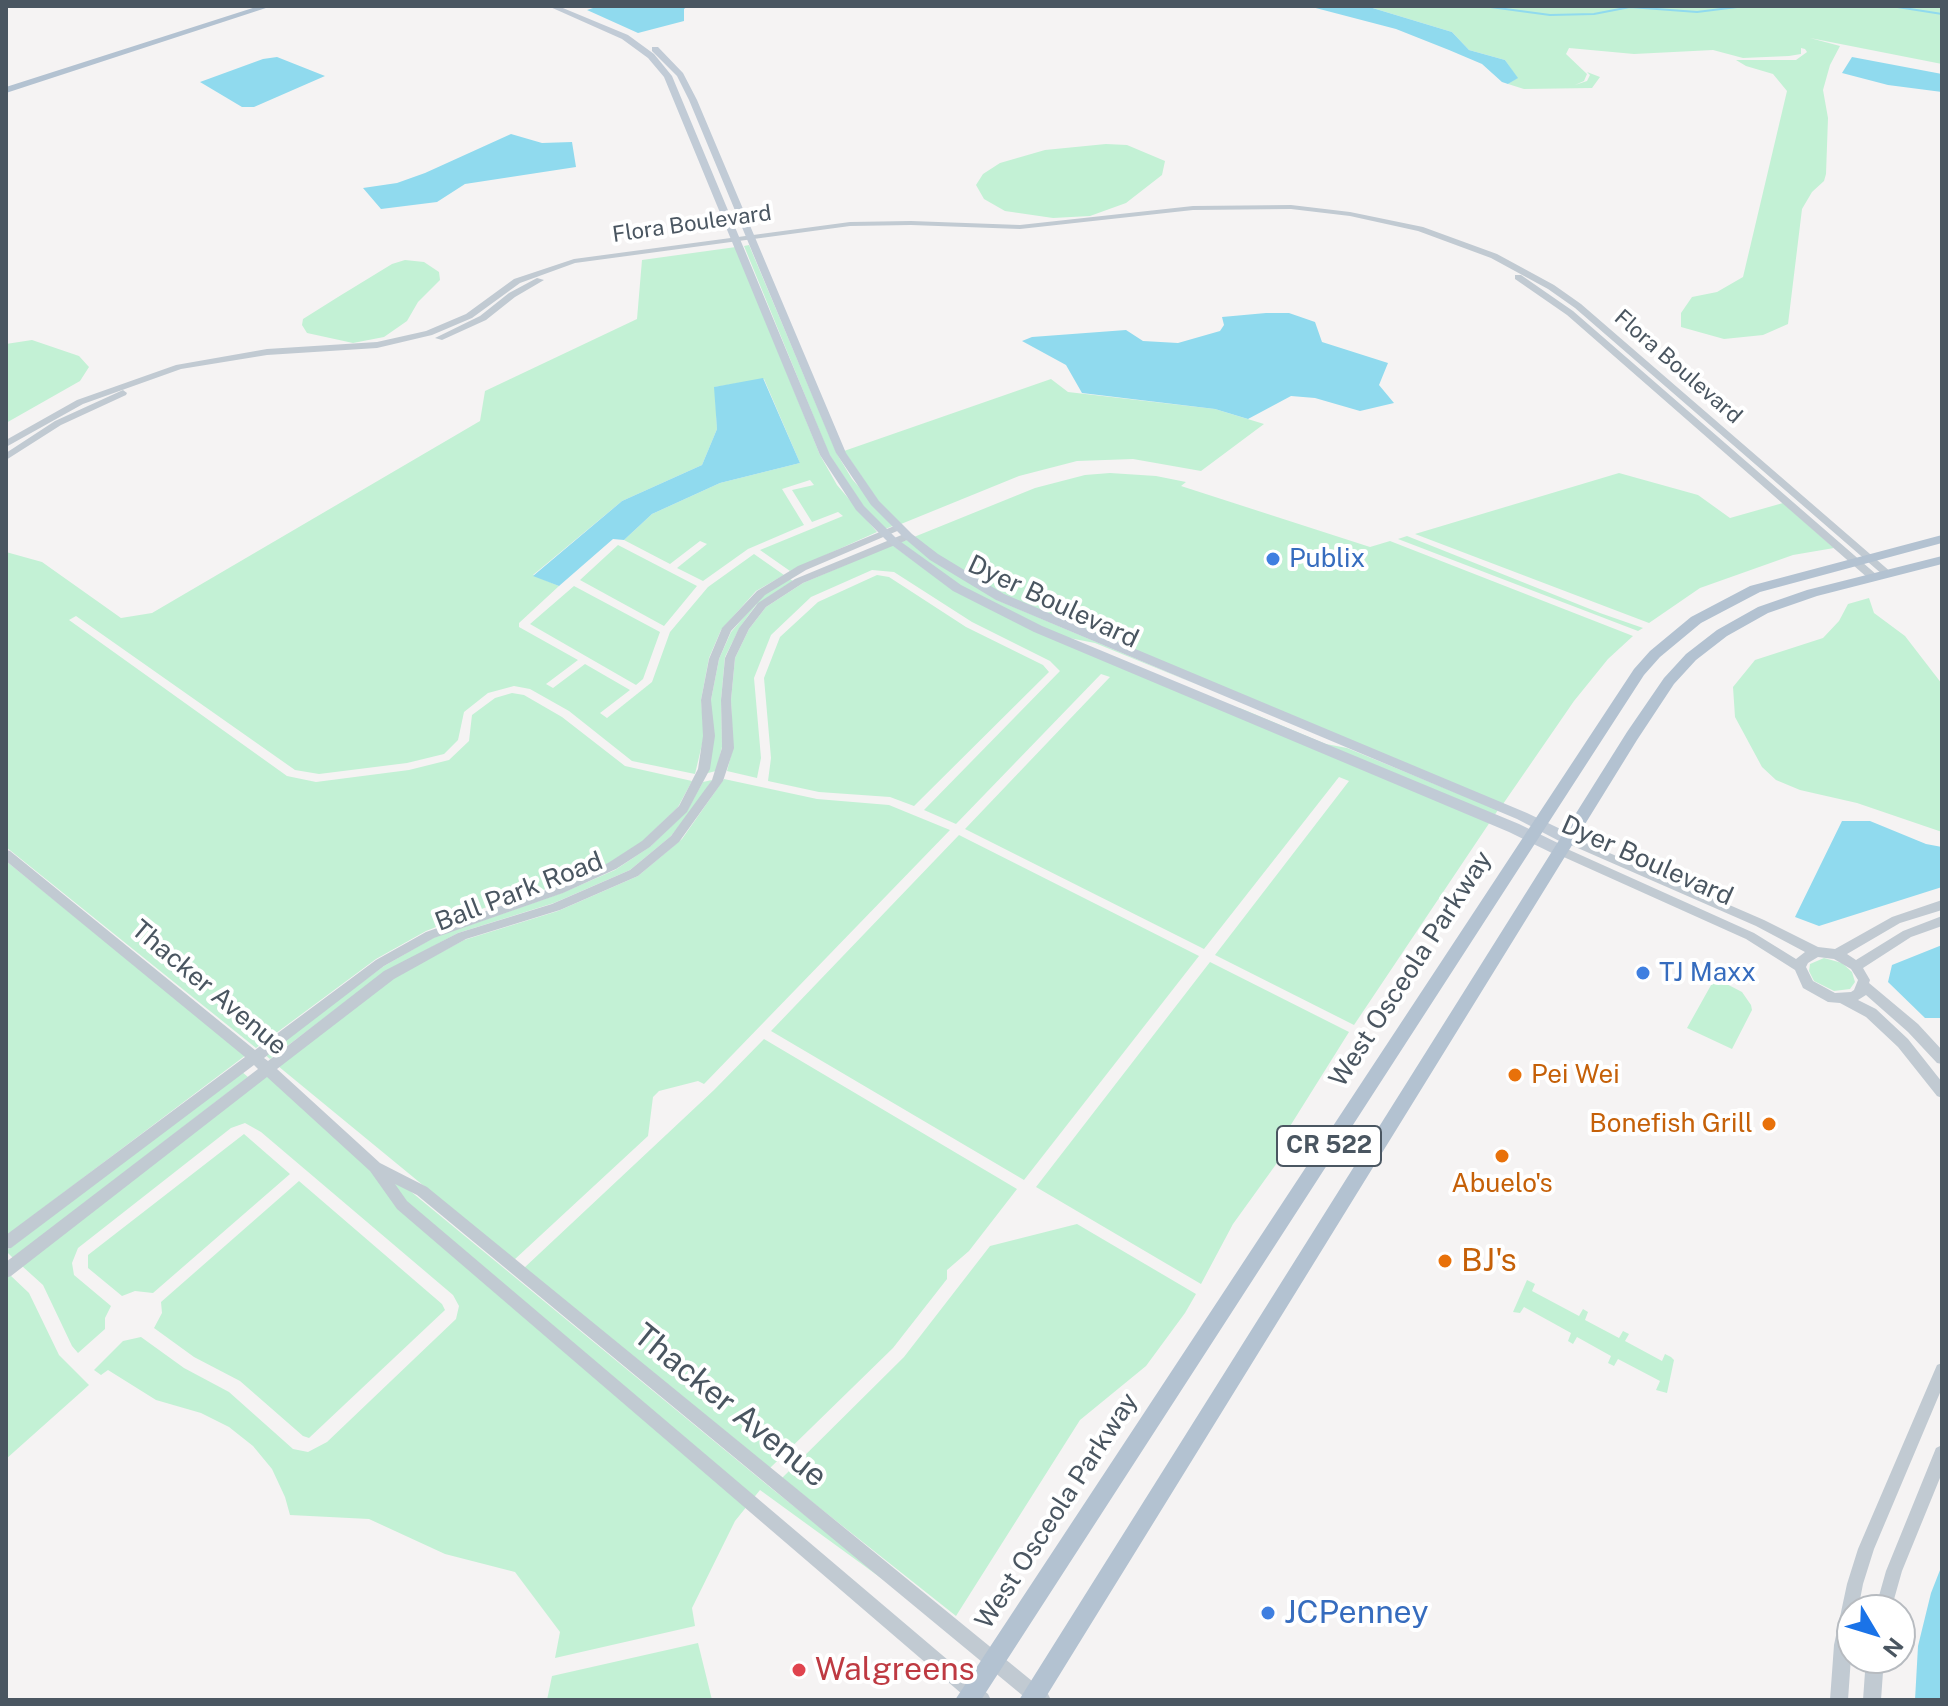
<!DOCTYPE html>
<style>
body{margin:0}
#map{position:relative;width:1948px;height:1706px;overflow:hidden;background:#f5f3f3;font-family:"Public Sans",sans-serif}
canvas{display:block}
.frame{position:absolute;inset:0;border:8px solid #4a5661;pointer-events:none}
.north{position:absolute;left:1836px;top:1594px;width:80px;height:80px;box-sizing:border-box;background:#fff;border:2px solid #b7bbc0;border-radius:50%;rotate:128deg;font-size:22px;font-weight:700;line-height:32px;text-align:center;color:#4a5661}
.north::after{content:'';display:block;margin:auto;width:28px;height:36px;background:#1a73e8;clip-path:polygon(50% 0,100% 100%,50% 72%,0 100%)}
</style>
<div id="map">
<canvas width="1948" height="1706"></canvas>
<div class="frame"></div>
<div class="north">N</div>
</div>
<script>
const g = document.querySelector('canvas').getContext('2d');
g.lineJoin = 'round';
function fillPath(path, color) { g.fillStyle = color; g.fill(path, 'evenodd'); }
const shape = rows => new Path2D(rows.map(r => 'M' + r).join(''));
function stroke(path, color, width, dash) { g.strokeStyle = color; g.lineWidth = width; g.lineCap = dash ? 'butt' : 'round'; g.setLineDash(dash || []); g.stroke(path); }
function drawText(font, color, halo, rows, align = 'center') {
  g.font = font + ' "Public Sans",sans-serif'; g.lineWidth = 8; g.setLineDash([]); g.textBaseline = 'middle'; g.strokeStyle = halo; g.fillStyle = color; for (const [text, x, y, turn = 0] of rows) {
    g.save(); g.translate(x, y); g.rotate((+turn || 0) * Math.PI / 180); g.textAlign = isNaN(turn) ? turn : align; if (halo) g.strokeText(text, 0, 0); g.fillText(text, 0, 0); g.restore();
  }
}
fillPath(shape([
 [1366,6,1942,6,1942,64,1810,38,1840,46,1830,65,1823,90,1828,118,1826,174,1824,181,1812,192,1802,209,1788,324,1763,335,1724,339,1681,327,1681,313,1692,297,1717,292,1743,277,1787,91,1773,74,1746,66,1736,60,1796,60,1807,52,1805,49,1801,48,1801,54,1789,56,1743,58,1713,50,1634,54,1569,48,1566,54,1587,74,1584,81,1575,85,1587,81,1590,75,1587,72,1600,77,1592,88,1524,89,1508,84,1517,78,1505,60,1469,50,1452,32],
 [1106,144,1127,145,1165,161,1162,175,1126,203,1090,216,1053,218,1005,211,984,199,976,185,983,174,1000,163,1045,150],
 [749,245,837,454,852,479,893,526,885,529,864,507,829,454,744,246],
 [736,247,820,455,837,485,877,532,790,571,760,550,843,516,838,512,812,522,792,490,814,485,810,480,782,489,804,525,748,549,703,581,677,568,707,544,700,541,670,564,624,540,652,514,720,483,800,463,764,379,715,387,717,429,702,465,622,501,533,575,559,586,519,623,519,627,578,660,546,684,553,688,585,664,630,690,600,713,607,718,652,682,670,632,708,587,754,554,784,575,756,591,721,630,709,658,701,700,704,736,695,774,632,761,569,711,530,689,514,686,488,693,464,712,458,740,444,754,407,763,319,774,295,770,76,616,69,620,287,776,316,782,409,770,449,760,469,741,472,715,495,698,512,693,524,695,562,717,625,766,692,781,678,807,642,842,609,863,556,886,484,908,426,931,376,959,256,1048,6,847,6,552,42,562,121,618,152,613,480,421,485,391,637,319,642,260],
 [405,260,424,262,439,272,440,280,418,302,407,321,384,337,353,343,307,333,302,325,303,319,338,297,392,264],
 [32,340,79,356,89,367,80,381,6,423,6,344],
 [1051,379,1068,392,1215,409,1264,424,1201,471,1133,459,1077,461,1019,476,901,524,879,502,844,451],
 [1110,473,1156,476,1186,482,1181,486,1370,547,1390,541,1633,636,1608,659,1574,701,1503,804,1002,595,937,555,914,537,1035,488,1085,475],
 [1619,473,1698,495,1730,518,1783,503,1834,548,1793,555,1700,588,1649,623,1415,534],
 [1407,536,1600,613,1643,628,1638,631,1398,539],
 [907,540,930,558,997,600,1198,685,1095,643,1069,638,1041,627,960,586,900,542],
 [618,545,697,586,664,626,580,580],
 [892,545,954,590,1036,631,1490,822,1354,1025,1215,955,1349,781,1339,777,1204,949,965,829,1110,677,1101,674,956,824,924,810,1060,671,1050,661,972,622,894,572,872,570,811,597,771,635,754,678,761,758,757,778,727,771,733,748,731,700,735,658,749,629,766,607,803,583],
 [877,575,889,577,966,627,1043,665,1049,672,914,806,890,797,819,792,768,781,771,758,764,678,780,637,818,602],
 [790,579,793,581,756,605,740,627,725,657,721,700,722,747,716,771,708,773,711,700,719,659,731,632,764,594],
 [574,586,660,632,643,679,636,685,530,624],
 [1869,598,1874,613,1905,636,1942,684,1942,832,1857,803,1800,790,1776,780,1762,767,1735,717,1733,687,1755,660,1823,638,1839,621,1848,604],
 [1240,708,1326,744,1347,748,1498,810,1494,816,1237,709],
 [724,779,817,799,889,805,950,830,704,1084,698,1081,659,1091,653,1097,648,1136,514,1260,278,1066,393,978,464,940,558,911,638,876,682,839],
 [712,780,695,807,670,837,630,870,554,903,458,933,385,972,270,1059,264,1054,384,966,433,938,562,893,615,870,651,846,687,811,703,782],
 [959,835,1199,956,1024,1180,771,1031],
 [6,861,246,1055,6,1236],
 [1824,958,1842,963,1852,972,1855,982,1850,989,1834,991,1814,981,1809,971,1810,964],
 [1210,962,1349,1032,1287,1131,1282,1156,1233,1224,1201,1284,1036,1187],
 [1715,978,1742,992,1751,1005,1752,1010,1732,1049,1687,1028],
 [764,1039,1017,1189,969,1251,947,1270,947,1279,893,1348,770,1468,524,1268,714,1090],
 [241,1071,248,1077,13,1258,6,1251],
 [268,1074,771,1488,918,1605,760,1490,735,1521,692,1608,695,1626,555,1658,560,1632,515,1572,445,1554,369,1519,290,1515,285,1497,272,1469,253,1446,229,1427,201,1413,156,1400,108,1370,101,1375,94,1370,123,1341,141,1337,184,1368,229,1392,293,1449,308,1452,327,1442,456,1319,459,1306,453,1295,261,1132,245,1123,231,1128,78,1248,72,1263,74,1275,111,1306,105,1318,105,1329,78,1353,72,1346,43,1285,22,1266],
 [244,1134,290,1174,153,1293,135,1291,122,1296,88,1268,88,1255],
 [299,1181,442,1304,445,1310,309,1438,303,1436,240,1381,194,1357,154,1328,162,1313,161,1302],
 [1077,1224,1196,1294,1185,1313,1146,1366,1080,1420,956,1616,782,1478,904,1357,990,1246],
 [10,1275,29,1293,59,1355,89,1385,6,1459,6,1278],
 [1527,1280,1535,1284,1532,1291,1579,1316,1583,1309,1588,1312,1585,1320,1619,1338,1623,1331,1629,1334,1625,1341,1662,1361,1665,1354,1671,1357,1674,1360,1667,1393,1656,1390,1660,1381,1618,1359,1614,1366,1608,1363,1611,1356,1577,1337,1573,1344,1568,1341,1571,1333,1524,1307,1520,1313,1513,1312],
 [698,1643,712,1700,547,1700,552,1676]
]), '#c3f1d5');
fillPath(shape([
 [599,6,688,6,684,9,684,21,638,33,587,10],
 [1308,6,1366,6,1452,32,1469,50,1505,60,1518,78,1508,84,1502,82,1482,64,1449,50,1396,29],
 [277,57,325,76,254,107,242,107,200,82,263,59],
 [1852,57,1942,74,1942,92,1888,85,1842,73],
 [511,134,542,143,572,142,576,167,465,184,437,202,381,209,363,188,397,183,425,173],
 [1266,313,1289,313,1315,322,1322,342,1388,363,1379,385,1394,403,1360,411,1315,398,1291,396,1248,419,1215,409,1082,393,1066,365,1022,341,1032,337,1126,330,1143,341,1178,343,1220,331,1224,325,1222,317],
 [763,378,800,463,720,483,652,514,624,540,613,539,559,586,533,576,622,501,702,465,717,429,714,387],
 [1842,821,1870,821,1926,844,1942,847,1942,887,1819,926,1795,917],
 [1942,945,1942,1018,1925,1018,1888,982,1892,965],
 [1942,1565,1942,1700,1915,1700,1918,1646,1931,1593]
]), '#90daee');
stroke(shape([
 [1483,6,1550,15,1594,14,1630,7,1697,12,1745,6],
 [1891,6,1942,14]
]), '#90daee', 2);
fillPath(shape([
 [1291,205,1350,212,1423,227,1497,254,1554,285,1581,304,1892,573,1891,575,1883,575,1575,308,1548,289,1491,258,1418,231,1350,216,1291,209,1193,210,1020,229,911,225,850,226,575,263,520,283,472,318,432,335,377,348,267,355,181,369,83,404,6,447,6,440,77,400,176,365,267,349,377,342,426,331,466,314,514,279,574,259,850,222,911,221,1020,225,1193,206,1291,205],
 [1515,275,1521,275,1573,311,1877,575,1877,579,1869,579,1567,315,1515,279,1515,275],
 [537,278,544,280,515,297,486,320,442,340,435,338,480,316,509,293,537,278],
 [123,390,127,393,126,395,61,425,6,460,6,453,55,421,123,390],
 [899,524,902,525,902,529,806,570,765,595,731,631,719,659,711,700,715,736,710,769,687,812,650,847,616,869,563,893,434,938,384,966,264,1058,268,1061,384,971,458,933,552,904,630,870,671,836,712,780,722,748,721,700,725,658,739,628,758,603,795,579,904,534,912,534,912,538,803,583,766,607,749,629,735,658,731,700,734,748,723,781,679,842,638,876,560,910,466,939,394,979,277,1069,380,1163,427,1187,1048,1694,1051,1700,1028,1700,417,1195,395,1184,407,1201,988,1694,991,1700,969,1700,397,1209,370,1171,267,1077,11,1276,6,1278,6,1262,258,1069,254,1065,11,1248,6,1249,6,1235,245,1057,6,861,6,850,10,851,255,1050,376,960,426,932,555,887,608,863,642,841,679,806,698,769,703,736,701,700,709,659,722,628,757,591,798,566,899,524],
 [1568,835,1764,920,1818,947,1835,949,1892,917,1942,900,1942,910,1900,923,1847,954,1856,960,1903,931,1942,916,1942,926,1911,937,1863,968,1870,980,1869,983,1918,1024,1942,1050,1942,1064,1937,1063,1908,1032,1866,995,1858,1000,1876,1009,1908,1039,1942,1082,1942,1098,1937,1096,1898,1047,1866,1017,1840,1003,1828,1002,1803,988,1795,970,1746,939,1557,854,1555,851,1557,848,1565,848,1754,933,1796,959,1805,952,1756,926,1564,842,1562,839,1564,836,1568,835],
 [1818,957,1834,959,1851,969,1858,980,1854,990,1851,992,1835,993,1813,981,1806,967,1808,963,1818,957],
 [1942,1363,1942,1388,1874,1549,1863,1584,1858,1610,1852,1610,1852,1643,1848,1700,1830,1700,1834,1645,1847,1584,1858,1549,1937,1365,1942,1363],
 [1942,1445,1942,1473,1902,1571,1891,1610,1875,1610,1886,1571,1936,1448,1942,1445],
 [1866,1658,1884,1658,1881,1700,1863,1700,1866,1658]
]), '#c1cad2');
fillPath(shape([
 [548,6,558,6,628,35,654,54,672,76,830,455,864,506,897,539,961,585,1042,626,1519,824,1566,847,1568,851,1566,855,1556,855,1509,832,1034,632,953,591,889,543,856,510,820,455,664,77,648,58,622,39,548,6],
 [652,47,658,47,683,73,697,100,846,453,879,501,912,534,938,554,1004,594,1527,813,1573,835,1575,839,1573,843,1563,843,1517,819,996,600,930,560,904,538,871,505,836,453,689,100,677,76,652,51,652,47]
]), '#c1cbd6');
fillPath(shape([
 [259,6,272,6,6,93,6,87,259,6],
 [1942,535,1942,543,1760,592,1701,623,1660,657,1644,675,981,1700,955,1700,1634,669,1650,651,1691,617,1750,586,1942,535],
 [1942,556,1942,564,1817,596,1768,613,1727,636,1696,660,1674,684,1637,740,1044,1700,1019,1700,1627,732,1664,678,1686,654,1717,630,1758,607,1807,590,1942,556]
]), '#b3c2d1');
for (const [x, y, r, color] of [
 [1273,559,8,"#3f7fe0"],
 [1643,973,8,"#3f7fe0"],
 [1515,1075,8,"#e8710a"],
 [1769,1124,8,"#e8710a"],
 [1502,1156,8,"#e8710a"],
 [1445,1261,8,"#e8710a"],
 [1268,1613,8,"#3f7fe0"],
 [799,1670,8,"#e0444e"]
]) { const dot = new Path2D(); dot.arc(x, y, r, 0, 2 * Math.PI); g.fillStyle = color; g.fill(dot); stroke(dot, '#fff', 3); }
drawText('22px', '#4a5661', '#fff', [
 ["Flora Boulevard",692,224,-8],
 ["Flora Boulevard",1678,367,41]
]);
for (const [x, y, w] of [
 [1329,1146,104]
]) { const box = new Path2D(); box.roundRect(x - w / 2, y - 20, w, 40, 6); g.fillStyle = '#fff'; g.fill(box); stroke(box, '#4a5661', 2); }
drawText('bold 24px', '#4a5661', null, [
 ["CR 522",1329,1146]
]);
drawText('26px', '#366cbe', '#fff', [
 ["Publix",1289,559],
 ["TJ Maxx",1659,973]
], 'left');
drawText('26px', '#4a5661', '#fff', [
 ["Dyer Boulevard",1053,602,25],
 ["Dyer Boulevard",1647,861,24],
 ["Ball Park Road",519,892,-21],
 ["West Osceola Parkway",1411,969,-57],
 ["Thacker Avenue",209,988,40],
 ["West Osceola Parkway",1057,1511,-57]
]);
drawText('26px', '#c56008', '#fff', [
 ["Pei Wei",1531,1075],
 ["Bonefish Grill",1753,1124,"right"],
 ["Abuelo's",1502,1184,"center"]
], 'left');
drawText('32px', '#c56008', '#fff', [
 ["BJ's",1461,1261]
], 'left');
drawText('32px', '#4a5661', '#fff', [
 ["Thacker Avenue",730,1406,39]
]);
drawText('32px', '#366cbe', '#fff', [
 ["JCPenney",1284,1613]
], 'left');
drawText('32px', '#be3a42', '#fff', [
 ["Walgreens",815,1670]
], 'left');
</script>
